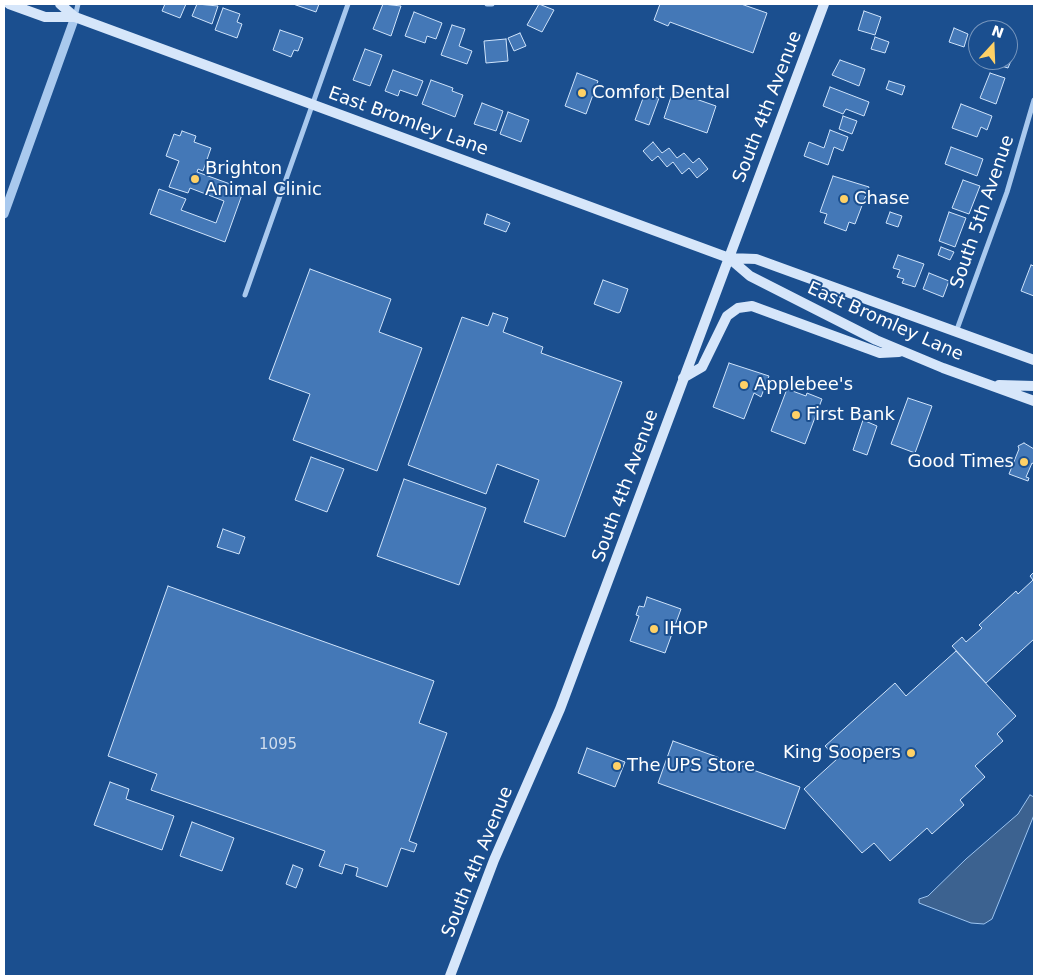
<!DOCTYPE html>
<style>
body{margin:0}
#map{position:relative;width:1038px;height:980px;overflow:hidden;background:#1b4f8f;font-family:"DejaVu Sans",sans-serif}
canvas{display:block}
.frame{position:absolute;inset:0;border:5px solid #fff;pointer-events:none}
.north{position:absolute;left:968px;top:20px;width:50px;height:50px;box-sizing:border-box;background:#1b4f8f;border:1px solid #7695bc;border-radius:50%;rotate:20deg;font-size:14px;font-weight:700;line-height:20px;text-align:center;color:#fff}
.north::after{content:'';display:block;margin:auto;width:18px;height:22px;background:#ffd166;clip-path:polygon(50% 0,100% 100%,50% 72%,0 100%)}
</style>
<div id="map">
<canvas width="1038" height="980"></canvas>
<div class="frame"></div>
<div class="north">N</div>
</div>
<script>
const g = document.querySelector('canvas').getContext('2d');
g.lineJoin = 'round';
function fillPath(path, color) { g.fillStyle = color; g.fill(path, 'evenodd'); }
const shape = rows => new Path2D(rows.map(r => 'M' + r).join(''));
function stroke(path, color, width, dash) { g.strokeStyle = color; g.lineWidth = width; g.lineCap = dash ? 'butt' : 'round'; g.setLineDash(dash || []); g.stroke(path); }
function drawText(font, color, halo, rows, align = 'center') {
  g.font = font + ' "DejaVu Sans",sans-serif'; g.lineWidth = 4; g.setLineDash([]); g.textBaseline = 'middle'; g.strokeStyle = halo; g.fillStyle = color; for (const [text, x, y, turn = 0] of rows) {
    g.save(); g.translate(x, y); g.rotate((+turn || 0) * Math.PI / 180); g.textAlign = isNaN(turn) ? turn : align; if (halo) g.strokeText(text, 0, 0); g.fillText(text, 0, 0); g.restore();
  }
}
const water = shape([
 [1030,795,1034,797,1034,815,992,919,984,924,971,923,919,903,919,899,928,896,966,859,1018,814,1030,795]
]);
fillPath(water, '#3c6290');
stroke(water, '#9cc4f0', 1);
const building = shape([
 [165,4,186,4,180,18,162,11,165,4],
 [197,4,218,6,212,24,192,16,197,4],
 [293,4,319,4,316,12,293,4],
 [383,4,401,6,391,36,373,29,383,4],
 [539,4,554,10,542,32,527,25,539,4],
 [660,4,741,4,767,13,753,53,670,22,668,26,654,20,660,4],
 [223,8,240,14,237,22,242,24,237,38,215,30,223,8],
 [864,11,881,17,875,35,858,30,864,11],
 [414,12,442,23,436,39,427,36,425,43,405,36,414,12],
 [452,25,465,29,459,46,472,51,467,64,441,55,452,25],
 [954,28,968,34,964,47,949,42,954,28],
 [280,30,303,38,298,51,294,50,291,57,273,50,280,30],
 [520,33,526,46,514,51,508,38,520,33],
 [875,37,889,42,885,53,871,49,875,37],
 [506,39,508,61,486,63,484,41,506,39],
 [365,49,382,55,370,86,353,80,365,49],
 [1008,49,1015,51,1008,68,982,60,1008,60,1008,49],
 [840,60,865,69,859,86,832,75,840,60],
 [393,70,423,81,417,96,400,90,398,96,385,91,393,70],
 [577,73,598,81,586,114,565,106,577,73],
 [990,73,1005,78,996,104,980,98,990,73],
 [431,80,453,88,452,91,463,95,455,117,422,104,431,80],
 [889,81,905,86,902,95,886,89,889,81],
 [830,87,869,102,864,116,846,109,843,114,823,106,830,87],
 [673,91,716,106,707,133,664,118,673,91],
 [645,93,659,98,649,125,635,120,645,93],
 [482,103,503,111,496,131,474,124,482,103],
 [961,104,992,116,987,130,981,127,977,137,952,128,961,104],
 [508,112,529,120,521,142,500,134,508,112],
 [843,116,857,121,852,134,839,129,843,116],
 [830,130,848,137,843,151,834,147,828,165,804,156,809,142,824,148,830,130],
 [182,131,196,136,194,142,211,148,203,171,198,169,197,172,244,189,225,242,150,214,159,189,186,199,181,210,216,223,224,201,190,188,188,193,169,187,179,161,166,156,174,134,180,136,182,131],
 [653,142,662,153,669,148,677,158,684,153,693,163,699,158,708,169,697,178,689,168,682,174,673,162,667,167,658,156,652,161,643,151,653,142],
 [951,147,983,159,977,176,945,164,951,147],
 [833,176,869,187,855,224,849,222,846,231,824,223,827,214,820,212,833,176],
 [963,180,980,186,969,214,952,208,963,180],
 [890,212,902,216,898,227,886,223,890,212],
 [949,212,966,218,955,247,939,241,949,212],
 [487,214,510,223,506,232,484,224,487,214],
 [941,247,954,252,950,260,938,255,941,247],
 [898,255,924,264,915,287,902,283,904,279,897,277,900,270,893,268,898,255],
 [1031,265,1034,266,1034,296,1021,291,1031,265],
 [310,269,391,299,379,332,422,348,377,471,293,440,310,394,269,379,310,269],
 [929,273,949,281,943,297,923,289,929,273],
 [603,280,628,289,620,312,618,313,594,304,603,280],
 [493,313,508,318,503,332,543,347,541,353,622,382,565,537,524,522,539,480,497,464,486,494,408,465,462,317,488,326,493,313],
 [729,363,769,376,761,397,754,393,744,419,713,407,729,363],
 [787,389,806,396,807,393,822,399,805,444,771,431,787,389],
 [908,398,932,406,915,453,891,444,908,398],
 [863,420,877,426,867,455,853,450,863,420],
 [1024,443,1034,449,1034,464,1032,463,1026,477,1029,478,1028,481,1009,474,1019,449,1018,446,1024,443],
 [311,457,344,469,327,512,295,500,311,457],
 [404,479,486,508,459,585,377,556,404,479],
 [223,529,245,537,239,554,217,547,223,529],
 [1034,572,1034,639,986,683,952,646,962,637,966,642,982,628,979,625,1016,591,1018,594,1033,580,1030,576,1034,572],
 [168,586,434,681,419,723,447,733,409,841,417,844,414,852,401,848,387,887,356,876,358,868,345,864,342,874,319,866,325,851,151,790,157,774,108,756,168,586],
 [647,597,681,609,665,653,630,641,639,616,636,615,639,606,644,607,647,597],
 [956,651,1016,716,997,734,1003,741,975,766,985,777,960,800,964,805,932,834,927,828,890,861,874,843,862,853,804,789,837,759,825,746,895,683,906,696,956,651],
 [673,741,800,787,785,829,658,783,673,741],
 [587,748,625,762,615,787,578,773,587,748],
 [110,782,129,789,126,799,174,816,162,850,94,825,110,782],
 [192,822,234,838,222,871,180,856,192,822],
 [293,865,303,869,296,888,286,884,293,865]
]);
fillPath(building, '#4478b7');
stroke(building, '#cfe3fa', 1);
stroke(shape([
 [487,4,492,4],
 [75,17,78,4],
 [245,295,348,4],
 [956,332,1007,192,1034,100]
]), '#a9c9ee', 5);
stroke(shape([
 [4,214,75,17]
]), '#a9c9ee', 9);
stroke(shape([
 [9,4,45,17,75,17,729,258,750,276,876,340,943,368,1034,401],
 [60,4,75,17],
 [729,258,756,259,1034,360],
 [683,378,702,367,727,316,738,308,752,306,880,353,899,352],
 [999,385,1034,386],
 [450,976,494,860,560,709,824,4]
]), '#d6e6fa', 10);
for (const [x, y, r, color] of [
 [582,93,5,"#ffd166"],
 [195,179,5,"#ffd166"],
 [844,199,5,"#ffd166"],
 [744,385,5,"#ffd166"],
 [796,415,5,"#ffd166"],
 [1024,462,5,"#ffd166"],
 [654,629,5,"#ffd166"],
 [911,753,5,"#ffd166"],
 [617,766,5,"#ffd166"]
]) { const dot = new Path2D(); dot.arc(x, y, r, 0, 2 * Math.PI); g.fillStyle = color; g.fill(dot); stroke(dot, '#1b4f8f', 2); }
drawText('15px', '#d0dded', null, [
 ["1095",278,745]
]);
drawText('18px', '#fff', '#1b4f8f', [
 ["Comfort Dental",592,93],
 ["Brighton",205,169],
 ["Animal Clinic",205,190],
 ["Chase",854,199],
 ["Applebee's",754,385],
 ["First Bank",806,415],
 ["Good Times",1014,462,"right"],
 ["IHOP",664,629],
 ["King Soopers",901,753,"right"],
 ["The UPS Store",627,766]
], 'left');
drawText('18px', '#fff', '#1b4f8f', [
 ["South 4th Avenue",768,107,-69],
 ["East Bromley Lane",408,122,20],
 ["South 5th Avenue",983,212,-71],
 ["East Bromley Lane",885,322,24],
 ["South 4th Avenue",626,486,-70],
 ["South 4th Avenue",478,862,-68]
]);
</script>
